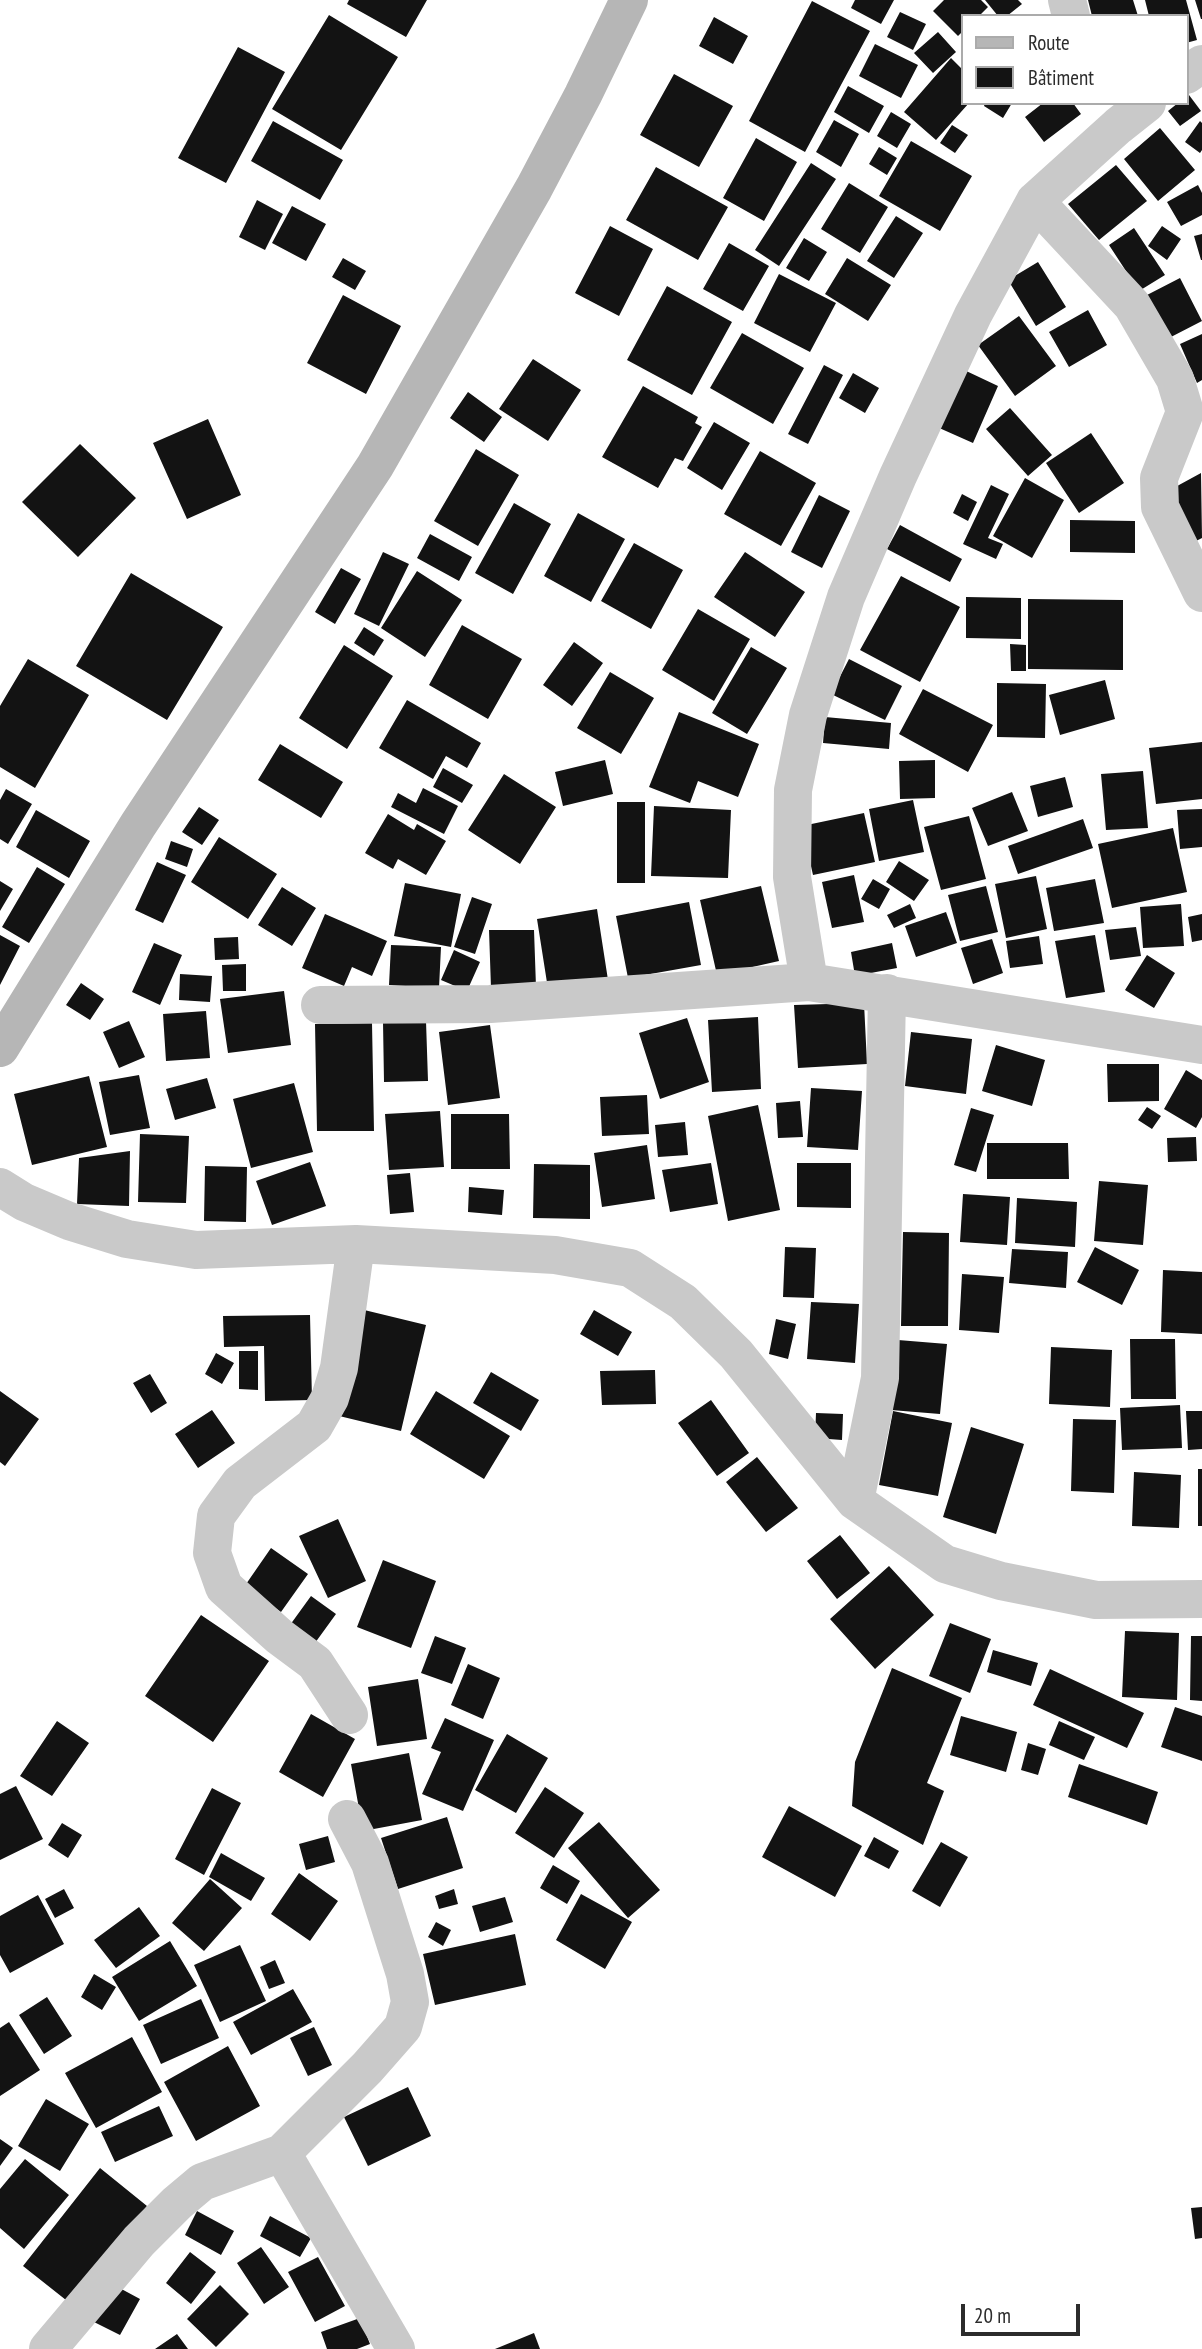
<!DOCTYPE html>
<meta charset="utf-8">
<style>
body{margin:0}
#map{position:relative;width:1202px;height:2349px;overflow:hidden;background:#fff;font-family:"PT Sans Narrow",sans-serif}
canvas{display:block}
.legend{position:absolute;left:961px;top:14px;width:228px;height:91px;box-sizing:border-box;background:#fff;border:2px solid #ababab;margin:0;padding:9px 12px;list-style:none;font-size:21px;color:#2c2c2c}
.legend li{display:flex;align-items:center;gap:14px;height:35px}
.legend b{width:35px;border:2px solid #ababab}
.scale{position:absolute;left:961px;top:2304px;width:119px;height:32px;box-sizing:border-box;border:4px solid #2c2c2c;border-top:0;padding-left:9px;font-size:21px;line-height:24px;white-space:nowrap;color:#2c2c2c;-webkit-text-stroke:5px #fff;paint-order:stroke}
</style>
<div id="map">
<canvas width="1202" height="2349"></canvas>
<ul class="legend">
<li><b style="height:9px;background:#b6b6b6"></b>Route</li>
<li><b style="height:19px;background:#131313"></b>Bâtiment</li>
</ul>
<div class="scale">20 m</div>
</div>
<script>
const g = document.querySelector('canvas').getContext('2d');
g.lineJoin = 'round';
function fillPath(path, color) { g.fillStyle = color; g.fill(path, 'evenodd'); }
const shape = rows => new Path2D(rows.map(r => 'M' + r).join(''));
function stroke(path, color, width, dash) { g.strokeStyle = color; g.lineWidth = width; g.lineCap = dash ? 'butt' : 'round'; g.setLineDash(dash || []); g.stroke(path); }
fillPath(shape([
 [349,0,427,0,406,37,347,4],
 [855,0,894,0,881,24,851,8],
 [944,0,981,0,988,7,979,16,962,16,962,32,958,36,933,11],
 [985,0,1018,0,1022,4,1007,16,998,16],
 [1088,0,1133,0,1138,16,1092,16],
 [1145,0,1186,0,1197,40,1186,43,1186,16,1149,16],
 [1195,0,1202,0,1202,19,1201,19],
 [812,1,870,31,805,152,749,121],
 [900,12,926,24,913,50,887,37],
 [329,15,398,57,341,150,272,109],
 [714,17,748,36,733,64,699,46],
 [938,32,956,52,933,73,914,53],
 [875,44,918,65,901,98,859,76],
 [238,47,285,72,226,183,178,158],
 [951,58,962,69,962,103,969,103,936,140,904,112],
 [674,74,733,106,699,167,640,135],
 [848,86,884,106,869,133,834,112],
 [1189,95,1201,111,1180,126,1168,111,1178,103,1186,103,1186,98],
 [985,103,1012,103,1003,118,984,106],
 [1043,103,1073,103,1081,114,1044,142,1025,117],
 [891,112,911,124,897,148,877,136],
 [834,120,859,134,841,167,816,152],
 [273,121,343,160,320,200,251,161],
 [1200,121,1202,123,1202,150,1200,153,1185,142],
 [952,125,968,135,955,153,940,143],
 [1160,128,1195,170,1158,201,1124,159],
 [756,138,797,162,764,221,723,198],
 [911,141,972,176,940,231,879,196],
 [879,147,897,158,887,175,869,164],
 [811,163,836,179,779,266,755,250],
 [1116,165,1147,201,1099,240,1068,204],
 [656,167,728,207,698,260,626,220],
 [849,183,888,207,860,253,821,229],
 [1198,185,1202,193,1202,215,1181,226,1167,202],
 [257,200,283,214,265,250,239,237],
 [292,206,326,224,306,261,272,243],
 [896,216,923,233,894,278,867,261],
 [610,226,653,249,619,316,575,293],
 [1162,226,1181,239,1167,260,1148,246],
 [1134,228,1165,275,1139,291,1109,245],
 [1202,234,1202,260,1201,260,1194,236],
 [804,238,827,252,809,281,786,268],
 [729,243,769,266,743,311,703,289],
 [343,258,366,271,355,290,332,277],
 [847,258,891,285,868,321,825,294],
 [1038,262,1066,307,1036,326,1008,280],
 [779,274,836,303,810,352,754,323],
 [1180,278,1202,321,1169,338,1147,295],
 [667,286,732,322,692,395,627,360],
 [343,295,401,326,366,394,307,363],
 [1088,310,1107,345,1069,367,1049,332],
 [1019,316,1056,366,1015,396,978,345],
 [742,333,804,368,773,424,710,388],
 [1202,334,1202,380,1197,383,1180,344],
 [533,359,581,390,548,441,499,409],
 [824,365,843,375,808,444,788,434],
 [962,369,998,386,973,443,937,427],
 [853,373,879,388,865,413,839,398],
 [643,386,698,417,695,423,702,427,683,461,675,458,658,488,602,457],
 [468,392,502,417,484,442,450,418],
 [1010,408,1052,455,1028,476,986,429],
 [208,419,241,495,187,519,153,443],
 [714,422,750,443,722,490,687,468],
 [1091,433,1124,483,1079,513,1046,463],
 [80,444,136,498,78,557,22,502],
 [476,449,519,475,478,546,434,521],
 [760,451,816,483,781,546,724,514],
 [1201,473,1202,538,1196,541,1168,491],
 [1025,478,1064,500,1032,558,993,536],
 [991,485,1009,494,988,538,1003,544,996,559,963,544],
 [962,494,977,502,968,521,953,513],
 [819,495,850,511,822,568,791,552],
 [514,503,551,524,513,594,475,573],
 [578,513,625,539,591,602,544,576],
 [1070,520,1135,521,1135,553,1070,552],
 [900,525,962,559,950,582,887,549],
 [430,534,472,557,459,581,417,558],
 [634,543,683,570,651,629,601,601],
 [383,552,409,564,379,626,354,614],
 [745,552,805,592,775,637,714,597],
 [341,568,361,579,335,624,315,612],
 [417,571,462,600,425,657,381,628],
 [131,573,223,627,167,720,76,666],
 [901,576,960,607,920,682,860,650],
 [966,597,1021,598,1021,639,966,638],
 [1028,599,1123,600,1123,670,1028,669],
 [698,609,750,639,714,701,662,670],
 [462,625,522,659,488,719,429,685],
 [364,627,384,640,374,656,354,643],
 [574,642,603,663,572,706,543,685],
 [1010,644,1026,645,1026,671,1011,671],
 [344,645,393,676,347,749,299,718],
 [751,647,787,668,747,734,712,713],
 [28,659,89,695,35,788,0,767,0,706],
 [849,659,902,686,885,720,831,694],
 [610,672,654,698,621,754,577,728],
 [1105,680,1115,719,1060,735,1049,695],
 [997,683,1046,684,1045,738,997,737],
 [923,689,993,725,968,772,899,734],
 [407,700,481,743,467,768,446,756,433,779,379,748],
 [679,712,759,744,738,797,698,781,690,803,649,787],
 [825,717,891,723,889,749,823,743],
 [1202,742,1202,799,1156,804,1149,748],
 [280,744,343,782,321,818,258,780],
 [605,760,613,794,563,806,555,772],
 [935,760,935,798,900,799,899,761],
 [443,768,473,785,462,803,433,787],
 [1143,771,1148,828,1106,830,1101,774],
 [504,774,556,807,520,864,468,830],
 [1065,777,1073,807,1038,817,1030,786],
 [423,788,458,806,444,834,391,807,398,793,416,803],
 [6,789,32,804,8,844,0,839,0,800],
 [1012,792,1028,831,988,846,972,808],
 [913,800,924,852,879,861,869,809],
 [617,802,645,802,645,883,617,883],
 [654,806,731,810,728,878,651,876],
 [199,807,219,820,202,845,182,832],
 [1202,809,1202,847,1180,849,1177,810],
 [36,810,90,841,69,878,16,847],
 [864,813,875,862,813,875,802,826],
 [388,814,414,830,417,824,446,841,426,875,398,859,393,869,365,853],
 [969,816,986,879,941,890,924,827],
 [1083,819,1093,848,1018,874,1008,846],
 [1173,828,1187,892,1112,908,1098,844],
 [219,837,277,874,248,919,191,882],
 [171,841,193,849,187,867,165,859],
 [899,861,929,880,914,901,886,882],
 [157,862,186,875,163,923,135,910],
 [37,867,65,884,29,943,2,927],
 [854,875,864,922,832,928,822,882],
 [1036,876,1047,929,1006,938,995,884],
 [873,879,890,889,879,909,861,899],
 [1095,879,1104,923,1054,931,1046,888],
 [0,881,13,889,0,911],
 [405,883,461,894,451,947,394,936],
 [761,886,779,961,717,975,700,900],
 [986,886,998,932,960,941,948,895],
 [282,887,316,908,292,946,258,925],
 [472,897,492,904,475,954,454,947],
 [689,902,701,965,628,978,616,916],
 [910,904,916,918,894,928,887,915],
 [1181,904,1184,946,1143,948,1140,907],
 [597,909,608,980,548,989,537,919],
 [946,912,957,943,916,957,905,926],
 [325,914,387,941,372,976,352,967,344,986,302,968],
 [1202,914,1202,940,1192,942,1188,917],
 [1136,927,1141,956,1110,960,1105,930],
 [489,930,534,930,536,987,491,988],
 [0,935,20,946,0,985],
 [1095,935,1105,992,1066,998,1055,941],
 [1039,936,1043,964,1010,968,1006,941],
 [238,937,239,959,215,960,214,938],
 [992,939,1003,973,973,984,961,948],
 [154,943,182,955,160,1005,132,992],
 [892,943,897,968,855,976,851,952],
 [391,945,441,947,439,988,389,985],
 [454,950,480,962,467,991,441,980],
 [1147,955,1175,973,1154,1008,1125,990],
 [246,964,246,991,223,991,222,965],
 [180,974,212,976,210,1002,179,1000],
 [81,983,104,999,90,1020,66,1005],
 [284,991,291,1045,228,1053,220,999],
 [864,1003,867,1064,798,1068,794,1005],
 [206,1011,210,1058,166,1061,163,1014],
 [758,1017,761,1089,712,1092,708,1020],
 [687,1018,709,1082,660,1099,639,1033],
 [129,1021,145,1057,119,1068,103,1032],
 [426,1021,428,1081,384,1082,383,1022],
 [372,1023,374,1131,317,1131,315,1024],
 [490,1025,500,1098,448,1105,439,1032],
 [911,1032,972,1039,966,1094,905,1086],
 [996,1045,1045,1060,1032,1106,982,1091],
 [1107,1064,1159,1064,1159,1101,1108,1102],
 [1186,1070,1202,1080,1202,1117,1196,1128,1164,1109],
 [139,1075,150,1128,110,1135,99,1082],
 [89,1076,107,1147,32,1165,14,1094],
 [207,1078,216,1108,175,1120,166,1089],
 [294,1083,313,1152,251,1168,233,1099],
 [811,1088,862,1091,858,1150,807,1147],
 [647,1095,649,1134,602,1136,600,1097],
 [800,1101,803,1137,778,1138,776,1103],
 [758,1105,780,1210,728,1221,708,1116],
 [1147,1107,1161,1116,1152,1129,1138,1120],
 [971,1108,994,1115,976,1172,954,1165],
 [440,1111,444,1167,389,1170,385,1114],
 [451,1114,509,1114,510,1169,451,1169],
 [685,1122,688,1155,658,1157,655,1125],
 [140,1134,189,1136,186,1203,138,1202],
 [1196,1137,1197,1161,1168,1162,1167,1138],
 [987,1143,1068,1143,1069,1179,987,1179],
 [647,1145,655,1199,602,1207,594,1153],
 [130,1151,129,1206,77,1204,79,1158],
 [310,1162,326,1206,272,1225,256,1181],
 [711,1163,718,1204,670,1212,662,1170],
 [797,1163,851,1163,851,1208,797,1207],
 [534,1164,590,1165,590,1219,533,1218],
 [205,1166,247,1167,246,1222,204,1221],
 [410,1173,414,1212,390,1214,387,1175],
 [1099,1181,1148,1185,1143,1245,1094,1241],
 [469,1187,504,1190,502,1215,468,1212],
 [963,1194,1010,1197,1007,1245,960,1242],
 [1017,1198,1077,1202,1075,1247,1015,1243],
 [903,1232,949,1233,948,1326,901,1326],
 [785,1247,816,1248,814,1298,783,1297],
 [1095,1247,1139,1270,1122,1305,1077,1282],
 [1012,1249,1068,1252,1066,1288,1009,1283],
 [1163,1270,1202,1272,1202,1334,1161,1332],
 [962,1274,1004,1277,999,1333,959,1330],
 [811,1302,859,1304,855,1363,807,1359],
 [356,1308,426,1325,401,1431,331,1414],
 [594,1310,632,1332,618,1356,580,1334],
 [310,1315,312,1400,265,1401,264,1346,224,1347,223,1316],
 [776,1319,796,1324,788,1359,769,1354],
 [1130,1339,1175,1339,1176,1399,1131,1399],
 [898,1340,947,1344,940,1414,891,1410],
 [1051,1347,1112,1350,1110,1407,1049,1404],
 [239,1351,258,1351,258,1390,239,1389],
 [216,1353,234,1363,222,1384,205,1374],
 [655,1370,656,1404,602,1405,600,1371],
 [491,1372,539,1400,521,1431,473,1403],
 [150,1374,167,1403,151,1413,133,1383],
 [0,1391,39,1419,5,1466,0,1462],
 [436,1391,510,1436,484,1479,410,1434],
 [711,1400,749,1453,717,1476,678,1423],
 [1180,1405,1182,1448,1122,1450,1120,1408],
 [212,1410,235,1443,198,1468,175,1434],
 [893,1411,952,1423,938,1496,879,1485],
 [1186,1411,1202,1411,1202,1449,1188,1450],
 [816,1413,843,1414,842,1440,815,1438],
 [1073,1419,1116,1420,1114,1493,1071,1491],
 [971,1427,1024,1444,996,1534,943,1517],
 [757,1457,798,1508,766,1532,726,1482],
 [1198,1469,1202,1469,1202,1526,1198,1526],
 [1134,1472,1181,1475,1179,1528,1132,1526],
 [338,1519,366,1581,328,1598,299,1536],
 [840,1535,870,1573,837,1599,807,1561],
 [271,1548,308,1574,281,1612,244,1587],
 [383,1560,436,1581,411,1648,357,1627],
 [889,1566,934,1615,875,1669,830,1619],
 [311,1596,336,1614,315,1643,290,1625],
 [201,1615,269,1661,213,1742,145,1696],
 [950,1623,991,1639,970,1693,929,1676],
 [1125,1631,1179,1633,1177,1700,1122,1697],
 [435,1636,466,1648,452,1684,421,1673],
 [1191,1636,1202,1636,1202,1701,1190,1700],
 [993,1650,1038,1663,1031,1686,987,1672],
 [468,1664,500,1678,483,1719,451,1705],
 [892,1668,962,1698,927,1783,944,1791,923,1845,852,1806,855,1762],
 [1050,1669,1144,1713,1127,1748,1033,1705],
 [418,1679,427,1739,377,1746,368,1687],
 [1175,1707,1202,1716,1202,1761,1161,1747],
 [311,1714,355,1739,323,1797,279,1772],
 [961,1716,1017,1732,1006,1772,950,1755],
 [445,1718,494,1740,463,1811,422,1794,441,1752,431,1748],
 [57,1721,89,1743,52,1796,20,1776],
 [1059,1721,1095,1737,1084,1760,1049,1745],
 [507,1734,548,1758,516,1813,475,1790],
 [1028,1743,1046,1749,1038,1775,1021,1770],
 [409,1753,422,1820,363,1831,351,1764],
 [1079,1764,1158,1792,1147,1825,1068,1797],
 [16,1786,43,1839,0,1860,0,1794],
 [545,1787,584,1813,554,1858,515,1833],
 [212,1788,241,1803,204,1875,175,1859],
 [789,1806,862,1846,835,1897,762,1857],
 [447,1817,463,1868,398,1889,381,1838],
 [599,1822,660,1890,628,1918,568,1848],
 [62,1823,82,1835,68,1858,48,1845],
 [328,1836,335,1862,306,1870,299,1844],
 [874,1837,899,1851,889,1869,864,1856],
 [941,1842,968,1857,940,1907,912,1891],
 [221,1853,265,1878,251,1901,209,1877],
 [553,1865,580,1881,567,1904,540,1888],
 [299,1873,338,1901,310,1941,271,1914],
 [210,1879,242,1908,204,1951,172,1923],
 [64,1889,74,1908,55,1918,45,1899],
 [454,1889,458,1904,439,1909,435,1896],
 [581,1894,632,1922,605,1969,556,1940],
 [38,1895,64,1944,10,1973,0,1955,0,1916],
 [505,1897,513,1922,480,1932,472,1906],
 [139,1907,160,1936,116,1968,94,1940],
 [436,1922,451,1930,443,1946,428,1937],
 [515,1934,526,1985,435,2005,423,1954],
 [170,1941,197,1986,139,2021,112,1977],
 [240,1945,266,2001,220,2022,194,1965],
 [275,1960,285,1983,269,1989,260,1967],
 [94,1974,116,1987,102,2010,81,1997],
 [293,1989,312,2022,251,2055,233,2022],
 [47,1997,72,2036,44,2054,19,2015],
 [201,1999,219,2038,161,2064,143,2025],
 [9,2022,40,2070,0,2096,0,2028],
 [314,2027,332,2065,308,2076,290,2038],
 [132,2037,162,2092,96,2128,65,2073],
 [228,2046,260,2106,196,2141,164,2082],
 [408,2087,431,2136,368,2166,344,2117],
 [46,2099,89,2124,60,2171,18,2146],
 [159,2106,173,2136,115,2162,101,2132],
 [0,2139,13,2148,0,2166],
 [25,2159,69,2195,24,2249,0,2228,0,2189],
 [100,2168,147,2206,71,2304,23,2266],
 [1202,2207,1202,2238,1195,2239,1191,2208],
 [197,2211,234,2231,221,2255,185,2235],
 [270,2216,311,2238,300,2257,260,2236],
 [261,2247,289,2287,264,2304,237,2263],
 [190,2252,216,2272,191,2304,166,2283],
 [318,2257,345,2306,315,2322,288,2272],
 [114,2285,140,2299,120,2335,94,2322],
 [220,2285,249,2314,216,2347,187,2319],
 [360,2318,370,2344,357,2349,327,2349,321,2332],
 [534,2333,540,2349,495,2349],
 [177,2334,188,2349,155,2349]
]), '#131313');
stroke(shape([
 [1067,0,1071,16],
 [1186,75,1202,64],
 [1035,201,1132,305,1175,379,1185,412,1159,478,1160,507,1202,593],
 [809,982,792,877,793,790,808,715,846,597,898,476,973,315,1035,201,1118,126,1147,103],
 [320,1005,490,1004,809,982,1202,1045],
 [0,1187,24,1202,69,1221,127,1239,196,1250,356,1244,555,1255,630,1268,683,1302,736,1354,855,1501,945,1564,1001,1581,1096,1600,1202,1599],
 [855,1501,880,1378,887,993],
 [349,1715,315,1663,280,1637,224,1587,212,1553,216,1516,240,1483,314,1426,330,1398,339,1368,356,1244],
 [282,2153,396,2349],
 [48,2349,139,2241,177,2203,202,2182,282,2153,367,2068,403,2027,410,2002,405,1974,370,1863,347,1819]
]), '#c9c9c9', 38);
stroke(shape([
 [0,1048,138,825,375,466,534,188,583,95,629,0]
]), '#b6b6b6', 38);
</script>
